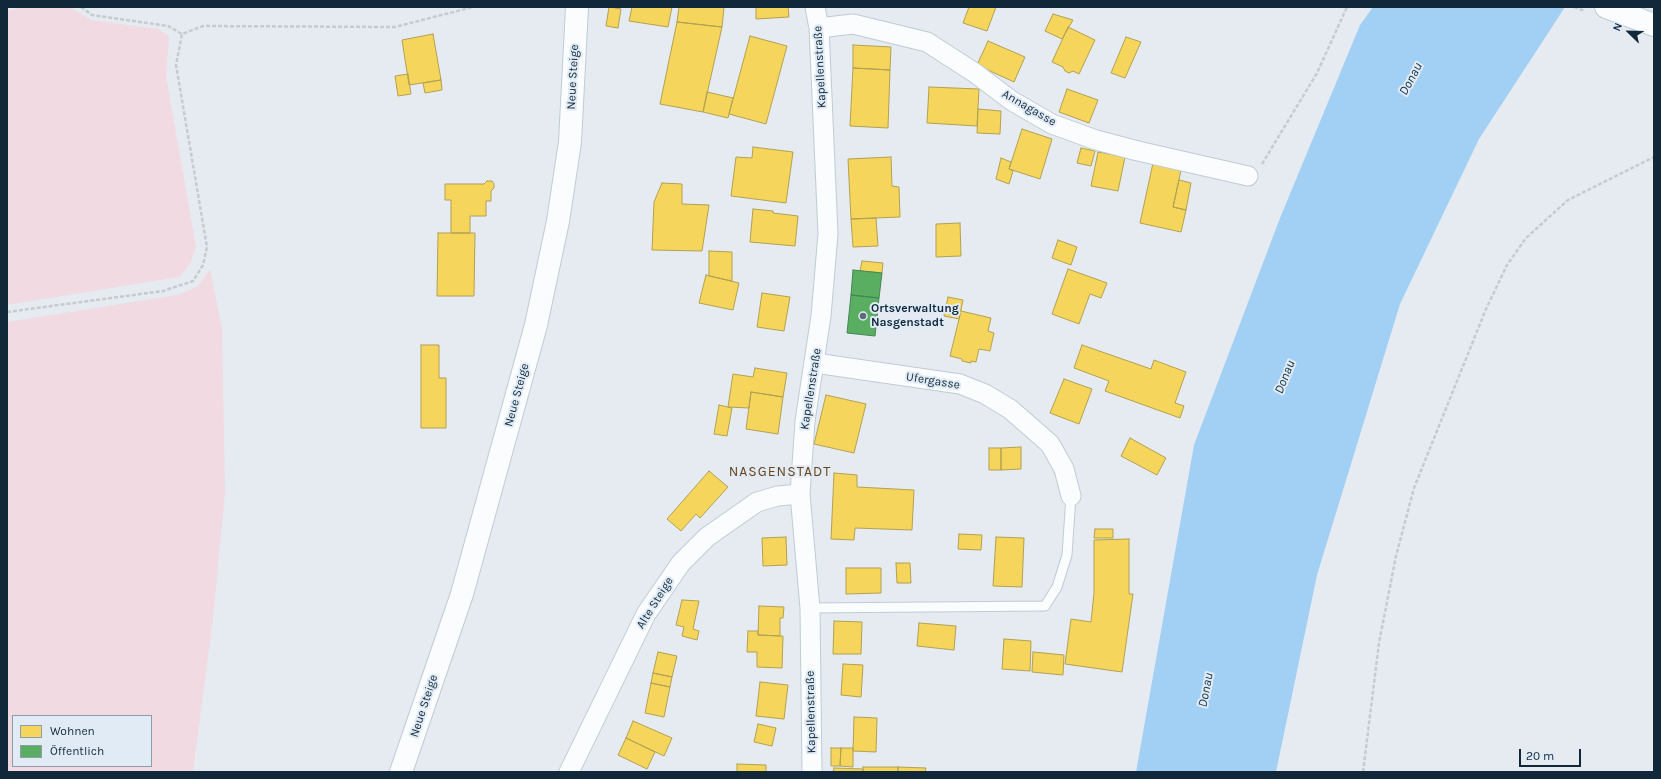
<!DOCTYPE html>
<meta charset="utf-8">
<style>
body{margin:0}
#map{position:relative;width:1661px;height:779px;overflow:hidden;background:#e5ebf0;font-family:Karla,sans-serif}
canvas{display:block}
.frame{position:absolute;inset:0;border:8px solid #10283a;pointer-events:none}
.legend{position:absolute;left:12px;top:715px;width:140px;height:52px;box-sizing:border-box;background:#e0ebf5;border:1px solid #8d9daa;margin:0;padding:5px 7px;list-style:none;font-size:12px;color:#10283a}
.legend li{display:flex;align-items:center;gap:8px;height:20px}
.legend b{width:20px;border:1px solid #8d9daa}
.north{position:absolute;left:1609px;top:12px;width:40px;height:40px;-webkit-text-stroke:3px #e0ebf5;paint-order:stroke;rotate:293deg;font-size:11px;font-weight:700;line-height:16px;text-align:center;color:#10283a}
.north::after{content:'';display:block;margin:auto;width:14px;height:18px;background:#10283a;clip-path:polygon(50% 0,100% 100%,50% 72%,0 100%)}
.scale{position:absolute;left:1519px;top:749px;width:62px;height:18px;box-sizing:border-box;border:2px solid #10283a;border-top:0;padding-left:5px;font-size:12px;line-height:14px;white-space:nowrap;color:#10283a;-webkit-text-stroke:3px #e0ebf5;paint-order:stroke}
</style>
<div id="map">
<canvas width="1661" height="779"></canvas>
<div class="frame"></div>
<ul class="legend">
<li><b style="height:11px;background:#f6d55c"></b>Wohnen</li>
<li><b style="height:11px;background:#5aae61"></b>Öffentlich</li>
</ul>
<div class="north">N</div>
<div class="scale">20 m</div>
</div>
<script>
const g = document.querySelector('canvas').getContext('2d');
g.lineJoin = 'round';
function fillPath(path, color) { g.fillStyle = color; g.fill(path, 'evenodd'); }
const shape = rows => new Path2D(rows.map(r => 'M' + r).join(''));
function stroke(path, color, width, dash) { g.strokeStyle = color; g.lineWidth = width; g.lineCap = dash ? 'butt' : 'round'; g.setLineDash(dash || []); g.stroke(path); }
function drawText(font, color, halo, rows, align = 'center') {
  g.font = font + ' Karla,sans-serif'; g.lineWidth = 4; g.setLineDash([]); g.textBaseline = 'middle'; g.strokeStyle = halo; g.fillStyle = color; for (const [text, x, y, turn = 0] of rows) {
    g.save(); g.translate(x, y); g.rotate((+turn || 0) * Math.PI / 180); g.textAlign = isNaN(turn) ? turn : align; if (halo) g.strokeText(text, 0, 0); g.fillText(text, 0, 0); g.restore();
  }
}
fillPath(shape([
 [21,7,70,7,91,20,158,29,169,36,166,76,196,247,190,264,179,277,7,305,7,11],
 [210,269,222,329,225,492,213,618,193,772,7,772,7,322,177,295,197,287],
 [13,716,151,716,151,766,13,766]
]), '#f1dae2');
fillPath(shape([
 [1373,7,1565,7,1479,139,1400,304,1317,575,1276,772,1136,772,1194,445,1280,218,1360,25]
]), '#a2d0f5');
const homes = shape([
 [609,7,621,9,618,28,606,26,609,7],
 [632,7,672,7,668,27,629,21,632,7],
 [679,7,724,7,722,27,677,22,679,7],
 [756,7,788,7,789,17,756,19,756,7],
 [969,7,996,7,987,31,963,23,969,7],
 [1053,14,1073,20,1062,39,1045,31,1053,14],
 [677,22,722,27,703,112,660,104,677,22],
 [1068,27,1095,40,1079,74,1073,71,1069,73,1065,71,1063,67,1052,62,1068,27],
 [433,34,441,80,409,85,402,40,433,34],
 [750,36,787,46,766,124,729,114,750,36],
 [1126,37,1141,42,1125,78,1111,73,1126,37],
 [988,41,1025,57,1014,82,977,65,988,41],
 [853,45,891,47,890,70,853,68,853,45],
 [853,68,890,70,888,128,850,126,853,68],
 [408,74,411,94,398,96,395,76,408,74],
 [441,80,442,90,425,93,423,83,441,80],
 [929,87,979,89,977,126,927,123,929,87],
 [1067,89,1098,100,1089,123,1059,112,1067,89],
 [707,92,733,98,728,118,703,112,707,92],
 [978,109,1001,111,1000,134,977,133,978,109],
 [1022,129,1052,139,1040,179,1009,169,1022,129],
 [753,147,793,152,786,203,731,196,736,157,752,158,753,147],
 [1081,148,1095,151,1091,166,1077,163,1081,148],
 [1098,152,1125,157,1118,191,1091,186,1098,152],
 [891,157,892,186,899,187,900,217,851,219,848,159,891,157],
 [1001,158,1011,162,1009,169,1013,171,1009,184,996,179,1001,158],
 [1153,163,1181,170,1173,207,1186,210,1181,232,1140,223,1153,163],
 [1179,180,1191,183,1186,210,1173,207,1179,180],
 [487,181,492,181,494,184,494,188,491,191,491,201,486,201,486,216,470,216,470,233,451,233,451,200,445,200,445,184,484,184,487,181],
 [662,183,682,184,682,204,709,205,702,251,652,250,654,202,662,183],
 [753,209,773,211,773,213,798,216,795,246,750,242,753,209],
 [876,218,878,246,853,247,851,219,876,218],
 [960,223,961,256,936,257,936,224,960,223],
 [438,233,475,233,474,296,437,296,438,233],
 [1058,240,1077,247,1071,265,1052,258,1058,240],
 [709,251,732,252,732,281,709,276,709,251],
 [862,261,883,263,882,273,860,271,862,261],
 [1068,269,1107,283,1101,298,1090,294,1079,324,1052,314,1068,269],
 [706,275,739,283,733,310,699,303,706,275],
 [762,293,790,297,784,331,757,327,762,293],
 [948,297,963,300,959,319,944,316,948,297],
 [961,311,991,318,988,331,994,333,990,351,979,349,976,362,971,361,971,363,962,361,962,359,950,356,961,311],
 [421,345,439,345,439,378,446,378,446,428,421,428,421,345],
 [1082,345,1151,369,1154,360,1186,372,1175,403,1184,406,1180,418,1105,391,1109,381,1074,368,1082,345],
 [755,368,787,373,783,397,751,392,749,408,728,407,733,374,753,377,755,368],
 [1064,379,1092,389,1079,424,1050,413,1064,379],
 [751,392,783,397,778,434,746,429,751,392],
 [826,395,866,404,854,453,814,444,826,395],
 [719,405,732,408,727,436,714,434,719,405],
 [1130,438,1166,458,1157,475,1121,456,1130,438],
 [1021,447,1021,469,1001,470,1001,448,1021,447],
 [989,448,1001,448,1001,470,989,470,989,448],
 [709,471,728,487,700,518,696,514,681,531,667,519,709,471],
 [834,473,857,475,857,487,914,490,912,530,855,528,854,540,831,539,834,473],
 [1095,529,1113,529,1113,538,1094,538,1095,529],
 [959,534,982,535,981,550,958,549,959,534],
 [786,537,787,565,763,566,762,538,786,537],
 [996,537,1024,538,1022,587,993,586,996,537],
 [1129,539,1129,594,1133,594,1122,672,1065,664,1071,619,1091,622,1094,593,1094,540,1129,539],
 [896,563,910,563,911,583,897,583,896,563],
 [846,568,881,568,881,593,846,594,846,568],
 [682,600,699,601,693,629,699,631,697,640,682,636,684,627,676,625,682,600],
 [759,606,784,607,783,618,780,618,780,636,758,635,759,606],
 [834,621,862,622,861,654,833,654,834,621],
 [919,623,956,626,954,650,917,646,919,623],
 [748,631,758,631,758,635,783,636,782,668,757,667,757,652,747,652,748,631],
 [1004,639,1031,641,1030,671,1002,669,1004,639],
 [658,652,677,656,672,677,653,673,658,652],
 [1033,652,1064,655,1063,675,1032,672,1033,652],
 [843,664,863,665,861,697,841,695,843,664],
 [653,673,672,677,670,687,651,683,653,673],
 [760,682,788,685,784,719,756,716,760,682],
 [651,683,670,687,664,717,645,713,651,683],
 [854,717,877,718,876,752,853,751,854,717],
 [633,721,672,738,664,756,626,738,633,721],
 [758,724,776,728,772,746,754,742,758,724],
 [626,738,655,752,647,769,618,755,626,738],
 [831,748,841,748,840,766,831,766,831,748],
 [841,748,853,748,853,767,840,766,841,748],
 [737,764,766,765,766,772,737,772,737,764],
 [863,767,898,767,898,772,863,772,863,767],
 [898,767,926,768,925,772,898,772,898,767],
 [834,768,863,769,863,772,833,772,834,768]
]);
fillPath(homes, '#f6d55c');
stroke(homes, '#b1a152', 1);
const public = shape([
 [853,270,882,273,879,298,851,295,853,270],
 [851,295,879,298,875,336,847,333,851,295]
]);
fillPath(public, '#5aae61');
stroke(public, '#448655', 1);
const lane = shape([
 [810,608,1045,606,1057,587,1067,555,1071,496]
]);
const street = shape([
 [819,28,853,24,927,42,975,73,1012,101,1052,124,1096,140,1138,151,1248,176],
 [815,363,960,384,985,394,1010,409,1050,444,1064,469,1071,496],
 [569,772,646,614,681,563,707,537,757,502,778,496,800,494],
 [812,772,810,608,800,494,805,421,821,316,828,234,819,28,815,7]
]);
const secondary = shape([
 [1606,7,1654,25],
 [401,772,462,594,536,325,558,221,570,142,577,7]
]);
stroke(lane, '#beccd7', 11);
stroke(street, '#beccd7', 21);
stroke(secondary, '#beccd7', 24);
stroke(shape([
 [81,7,92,15,168,26,182,34],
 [1574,7,1585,11],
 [1262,164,1317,73,1347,7],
 [7,312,163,291,193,281,203,265,207,247,176,65,182,34,203,26,395,27,473,7],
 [1363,772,1379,643,1396,556,1414,488,1486,309,1507,265,1526,238,1568,200,1654,157]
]), '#c6ccce', 2.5, [4, 2]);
stroke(lane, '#fbfcfd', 9);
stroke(street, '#fbfcfd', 19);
stroke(secondary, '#fbfcfd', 22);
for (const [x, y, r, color] of [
 [863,316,4,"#5b6c7a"]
]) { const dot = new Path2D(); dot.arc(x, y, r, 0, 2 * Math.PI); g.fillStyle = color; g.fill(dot); stroke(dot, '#e0ebf5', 1.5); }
drawText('12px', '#10283a', '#e0ebf5', [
 ["Kapellenstraße",820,67,-93],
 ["Neue Steige",573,77,-87],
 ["Annagasse",1029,108,30],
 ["Ufergasse",933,381,9],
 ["Kapellenstraße",811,389,-81],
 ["Neue Steige",517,395,-75],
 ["Alte Steige",655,603,-58],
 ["Neue Steige",424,706,-72],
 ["Kapellenstraße",811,712,-91]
]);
drawText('bold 12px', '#10283a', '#e0ebf5', [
 ["Ortsverwaltung",871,309],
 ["Nasgenstadt",871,323]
], 'left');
drawText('italic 13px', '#143044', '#e0ebf5', [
 ["Donau",1411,79,-62],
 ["Donau",1285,377,-68],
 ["Donau",1206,690,-79]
]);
g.letterSpacing = '1px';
drawText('14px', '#6c4319', '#e0ebf5', [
 ["NASGENSTADT",780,472]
]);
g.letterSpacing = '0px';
</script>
